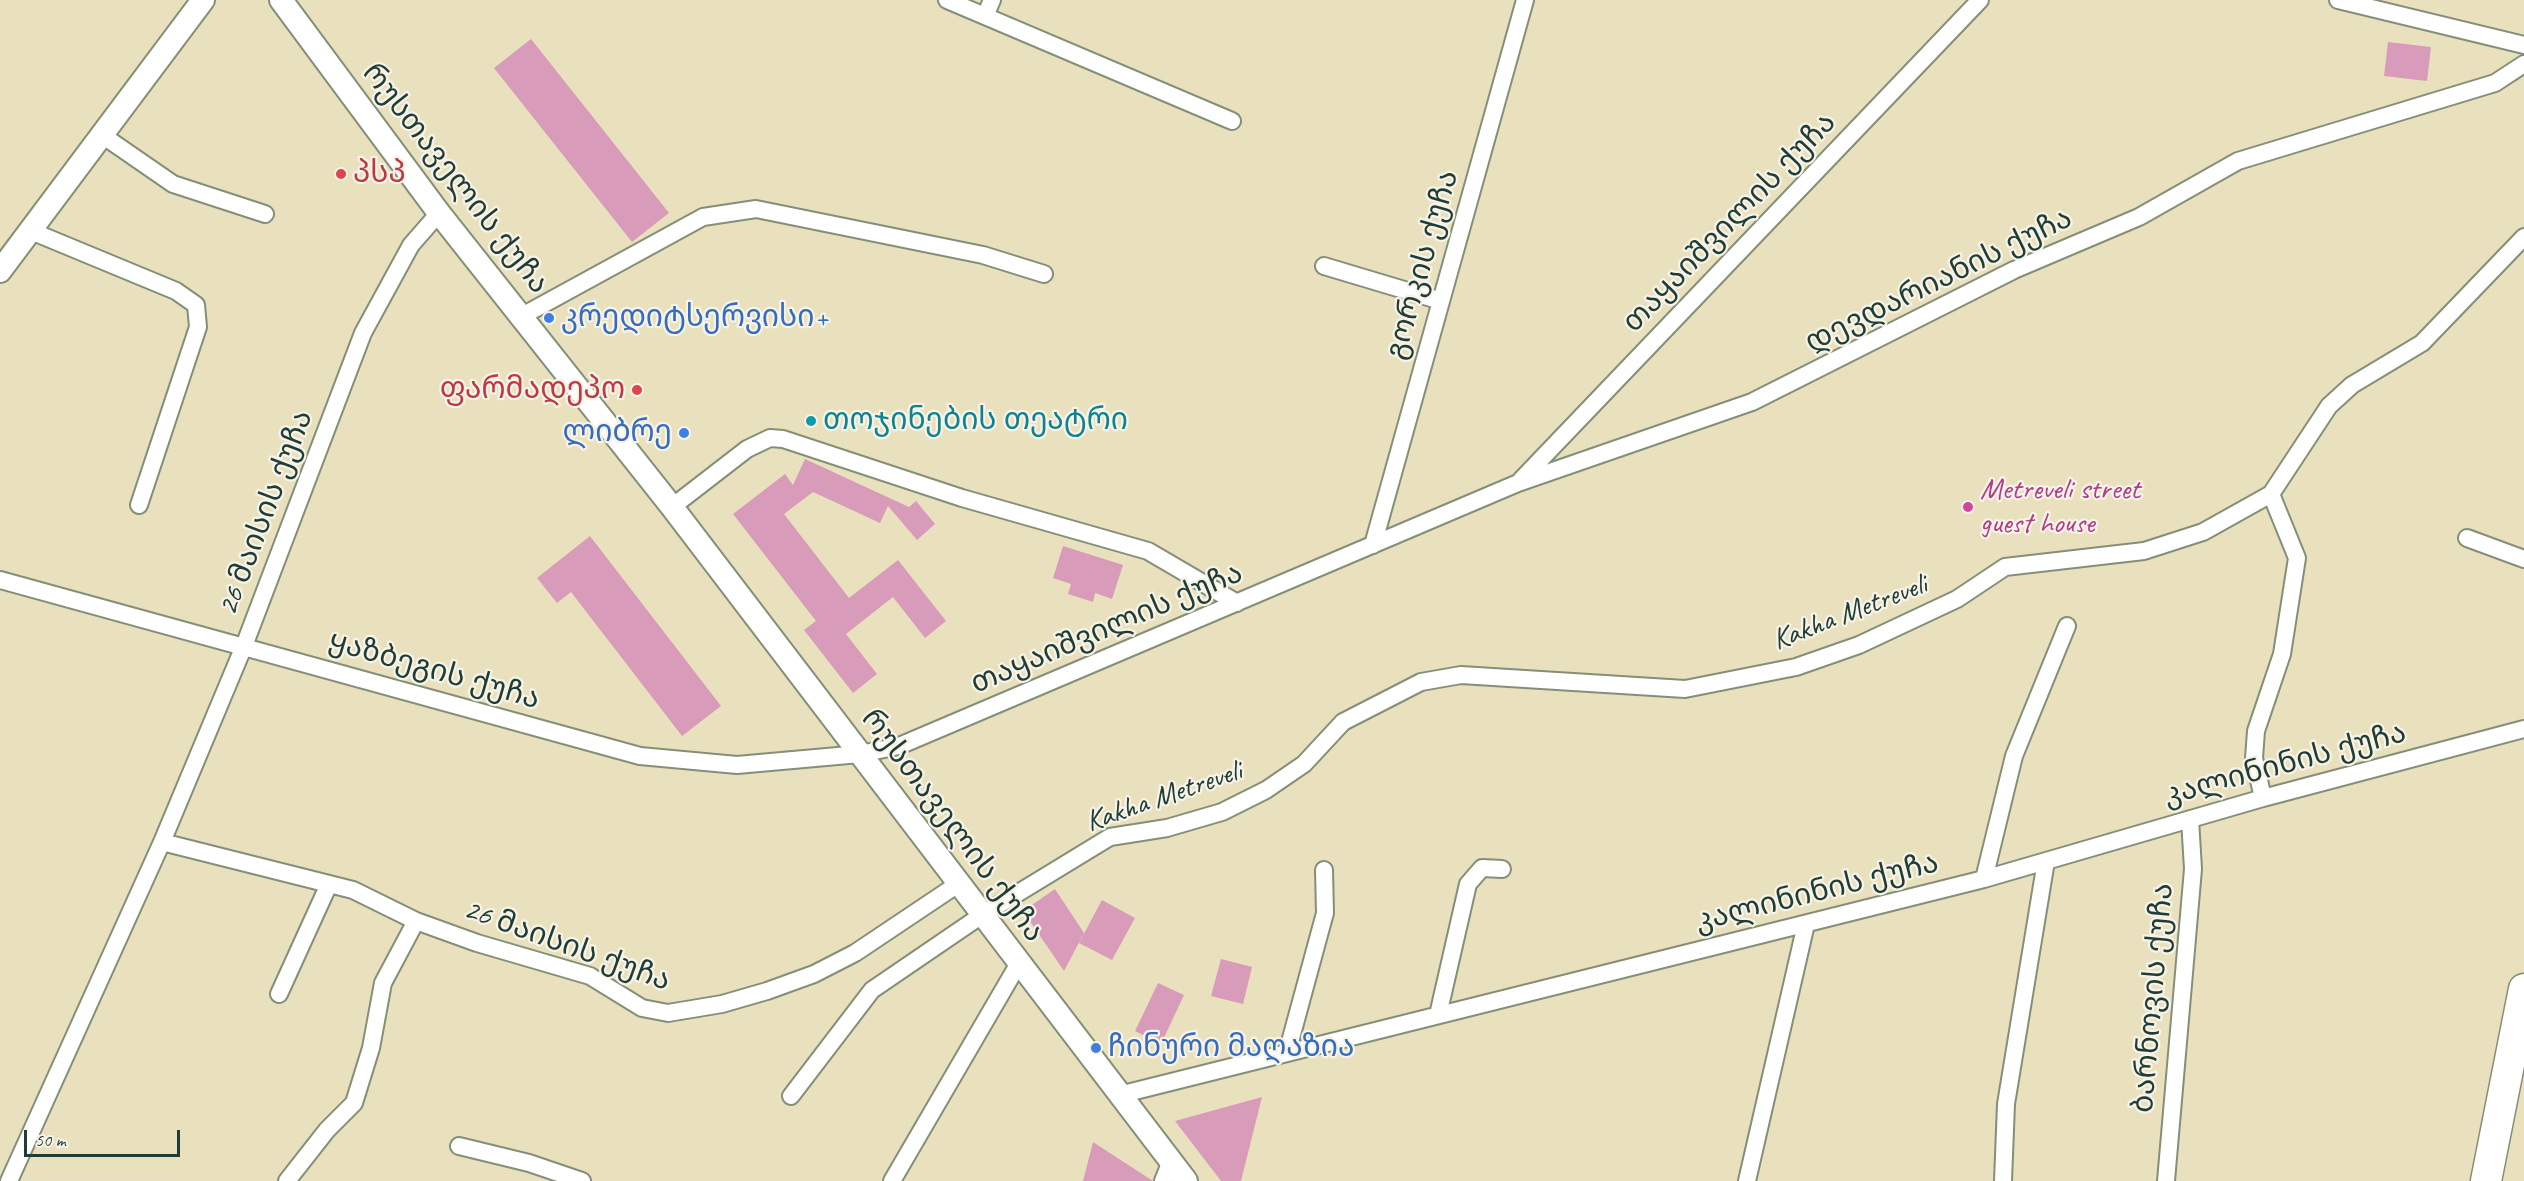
<!DOCTYPE html>
<meta charset="utf-8">
<style>
body{margin:0}
#map{position:relative;width:2524px;height:1181px;overflow:hidden;background:#e9e1bd;font-family:Caveat,sans-serif}
canvas{display:block}
.scale{position:absolute;left:24px;top:1130px;width:156px;height:27px;box-sizing:border-box;border:3px solid #1f3d34;border-top:0;padding-left:8px;font-size:18px;line-height:21px;white-space:nowrap;color:#1f3d34;-webkit-text-stroke:4px #f7f3e8;paint-order:stroke}
</style>
<div id="map">
<canvas width="2524" height="1181"></canvas>
<div class="scale">50 m</div>
</div>
<script>
const g = document.querySelector('canvas').getContext('2d');
g.lineJoin = 'round';
function fillPath(path, color) { g.fillStyle = color; g.fill(path, 'evenodd'); }
const shape = rows => new Path2D(rows.map(r => 'M' + r).join(''));
function stroke(path, color, width, dash) { g.strokeStyle = color; g.lineWidth = width; g.lineCap = dash ? 'butt' : 'round'; g.setLineDash(dash || []); g.stroke(path); }
function drawText(font, color, halo, rows, align = 'center') {
  g.font = font + ' Caveat,"Noto Sans Georgian",sans-serif'; g.lineWidth = 4.5; g.setLineDash([]); g.textBaseline = 'middle'; g.strokeStyle = halo; g.fillStyle = color; for (const [text, x, y, turn = 0] of rows) {
    g.save(); g.translate(x, y); g.rotate((+turn || 0) * Math.PI / 180); g.textAlign = isNaN(turn) ? turn : align; if (halo) g.strokeText(text, 0, 0); g.fillText(text, 0, 0); g.restore();
  }
}
fillPath(shape([
 [531,39,669,213,632,242,494,68],
 [2388,42,2431,47,2427,81,2384,76],
 [805,459,909,507,916,501,935,524,917,540,888,506,880,523,813,492,784,514,849,598,898,560,946,621,925,638,893,597,846,634,877,674,853,693,804,630,816,621,733,514,785,474,793,485],
 [590,536,721,706,682,736,571,592,557,603,537,578],
 [1063,546,1123,565,1112,599,1095,593,1093,602,1068,594,1071,584,1053,578],
 [1055,889,1084,933,1064,971,1023,911],
 [1102,900,1135,918,1112,960,1079,943],
 [1221,959,1252,967,1243,1004,1211,996],
 [1158,983,1184,995,1161,1044,1135,1031],
 [1262,1097,1241,1181,1221,1181,1175,1121],
 [1093,1142,1153,1181,1083,1181]
]), '#d89bb9');
const street = shape([
 [947,0,1232,121],
 [2338,0,2524,45],
 [985,16,992,0],
 [102,135,173,184,265,214],
 [31,231,176,291,196,305,198,327,139,505],
 [1324,266,1441,301],
 [522,316,703,217,756,209,983,255,1044,274],
 [1521,480,1980,0],
 [672,507,747,449,770,438,783,439,962,498,1148,551,1237,603],
 [2467,538,2524,559],
 [1373,545,1525,0],
 [0,580,640,756,737,765,860,754,899,746,1518,483,1752,402,2014,270,2139,217,2238,161,2495,83,2524,64],
 [2263,798,2254,758,2256,731,2282,654,2297,558,2271,494],
 [162,842,353,890,416,921,477,943,590,976,642,1008,668,1013,722,1004,767,991,814,974,855,953,958,884],
 [1984,879,2014,756,2067,626],
 [279,994,329,884],
 [1438,1015,1468,884,1482,868,1502,869],
 [1287,1053,1325,913,1324,870],
 [1119,1095,1984,879,2263,798,2524,729],
 [791,1096,872,990,982,915,1110,837,1167,828,1222,812,1266,790,1304,764,1343,722,1421,682,1461,675,1685,689,1796,667,1859,645,1957,599,2005,567,2144,551,2203,532,2271,494,2329,406,2352,385,2422,343,2524,237],
 [459,1146,529,1163,582,1181],
 [9,1181,162,842,244,646,363,333,411,245,439,213],
 [287,1181,327,1130,354,1103,371,1048,383,983,416,921],
 [892,1181,1019,963],
 [1163,1181,1171,1161],
 [1747,1181,1806,924],
 [2003,1181,2006,1104,2046,861],
 [2166,1181,2193,869,2190,819]
]);
const secondary = shape([
 [281,0,439,213,672,507,1186,1181],
 [0,271,203,0]
]);
const highway = shape([
 [2486,1181,2524,989]
]);
stroke(street, '#848f78', 20);
stroke(secondary, '#848f78', 26);
stroke(highway, '#848f78', 33);
stroke(street, '#fff', 16);
stroke(secondary, '#fff', 22);
stroke(highway, '#fff', 30);
for (const [x, y, r, color] of [
 [341,174,6,"#e0444e"],
 [549,318,6,"#3f7fe0"],
 [637,390,6,"#e0444e"],
 [811,421,6,"#0f9aa8"],
 [684,433,6,"#3f7fe0"],
 [1968,507,6,"#d1479c"],
 [1096,1048,6,"#3f7fe0"]
]) { const dot = new Path2D(); dot.arc(x, y, r, 0, 2 * Math.PI); g.fillStyle = color; g.fill(dot); stroke(dot, '#f7f3e8', 2); }
drawText('30px', '#be3a42', '#f7f3e8', [
 ["პსპ",353,174],
 ["ფარმადეპო",625,390,"right"]
], 'left');
drawText('30px', '#1f3d34', '#f7f3e8', [
 ["რუსთაველის ქუჩა",455,179,52],
 ["თაყაიშვილის ქუჩა",1730,223,-46],
 ["გორკის ქუჩა",1423,265,-74],
 ["დევდარიანის ქუჩა",1939,281,-26],
 ["26 მაისის ქუჩა",266,513,-69],
 ["Kakha Metreveli",1850,613,-21],
 ["თაყაიშვილის ქუჩა",1107,629,-23],
 ["ყაზბეგის ქუჩა",434,671,16],
 ["კალინინის ქუჩა",2285,765,-15],
 ["Kakha Metreveli",1164,797,-19],
 ["რუსთაველის ქუჩა",952,826,53],
 ["კალინინის ქუჩა",1817,893,-14],
 ["26 მაისის ქუჩა",567,946,20],
 ["ბარნოვის ქუჩა",2154,998,-85]
]);
drawText('30px', '#366cbe', '#f7f3e8', [
 ["კრედიტსერვისი+",561,318],
 ["ლიბრე",672,433,"right"],
 ["ჩინური მაღაზია",1108,1048]
], 'left');
drawText('30px', '#0d838f', '#f7f3e8', [
 ["თოჯინების თეატრი",823,421]
], 'left');
drawText('30px', '#b23c85', '#f7f3e8', [
 ["Metreveli street",1980,490],
 ["guest house",1980,524]
], 'left');
</script>
